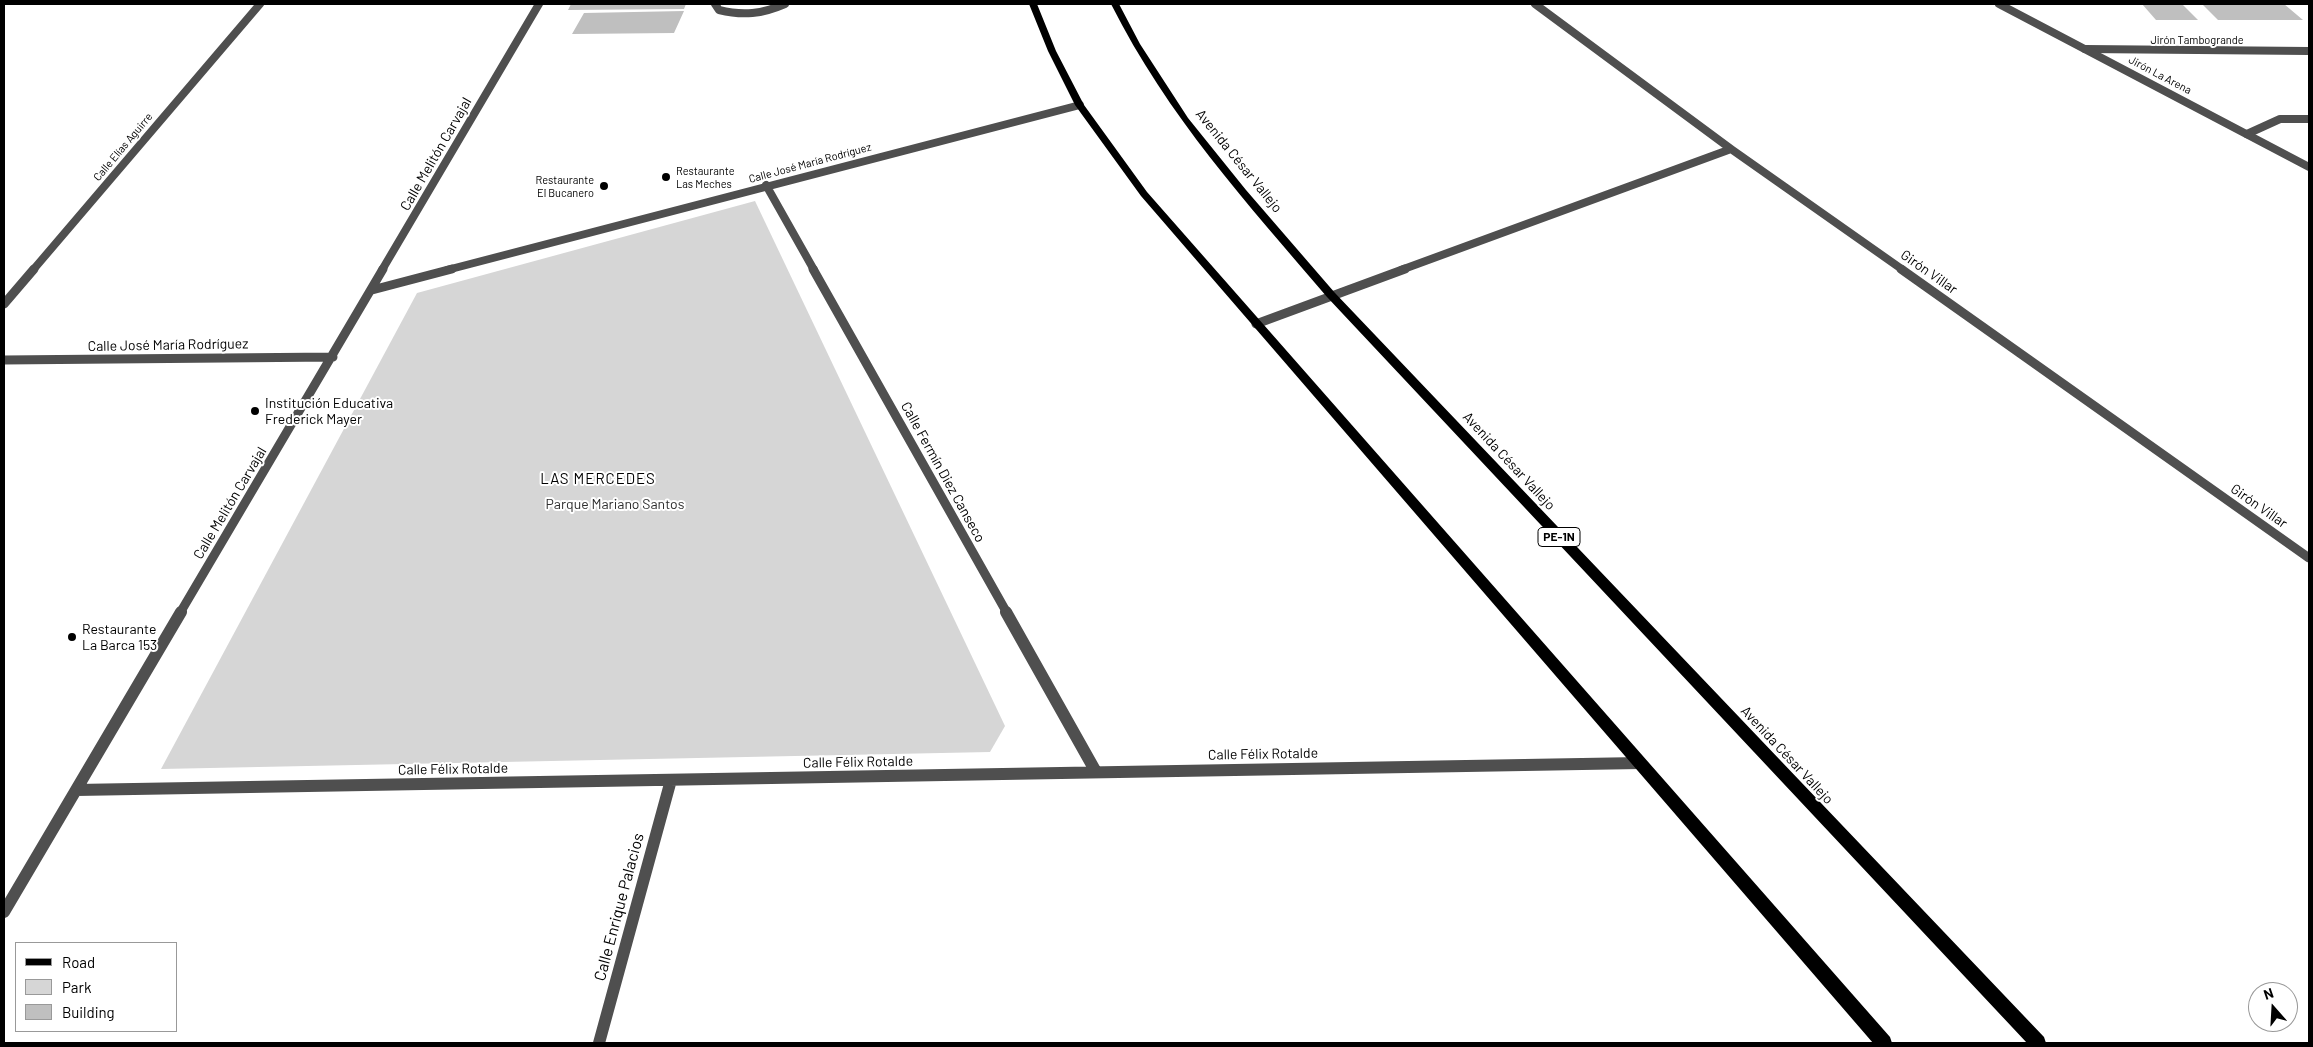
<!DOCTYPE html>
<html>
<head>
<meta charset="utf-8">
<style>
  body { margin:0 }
  #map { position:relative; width:2313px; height:1047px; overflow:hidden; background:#fff; font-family:Barlow,sans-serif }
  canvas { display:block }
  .frame { position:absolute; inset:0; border:5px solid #000; pointer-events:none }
  .legend { position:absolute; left:15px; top:942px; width:162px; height:90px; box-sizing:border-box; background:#fff; border:1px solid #999; margin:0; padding:6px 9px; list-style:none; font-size:15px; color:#000 }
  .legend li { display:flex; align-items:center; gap:10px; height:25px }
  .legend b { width:25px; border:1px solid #999 }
  .north { position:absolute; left:2248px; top:982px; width:50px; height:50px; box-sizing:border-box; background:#fff; border:1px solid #999; border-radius:50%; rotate:341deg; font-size:14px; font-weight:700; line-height:20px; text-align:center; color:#000 }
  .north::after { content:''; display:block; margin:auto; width:18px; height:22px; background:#000; clip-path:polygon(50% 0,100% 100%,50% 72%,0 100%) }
</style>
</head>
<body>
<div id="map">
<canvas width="2313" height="1047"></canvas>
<div class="frame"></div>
<ul class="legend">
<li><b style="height:6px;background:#000"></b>Road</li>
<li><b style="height:14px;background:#d6d6d6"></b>Park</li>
<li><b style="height:14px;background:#bfbfbf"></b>Building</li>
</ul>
<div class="north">N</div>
</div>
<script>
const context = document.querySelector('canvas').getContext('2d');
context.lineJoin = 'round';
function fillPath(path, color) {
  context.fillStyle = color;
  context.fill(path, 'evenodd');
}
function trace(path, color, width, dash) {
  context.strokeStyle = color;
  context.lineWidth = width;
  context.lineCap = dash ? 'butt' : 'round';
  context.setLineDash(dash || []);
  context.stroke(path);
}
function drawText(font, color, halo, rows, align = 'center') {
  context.font = font + ' Barlow,sans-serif';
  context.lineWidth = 4;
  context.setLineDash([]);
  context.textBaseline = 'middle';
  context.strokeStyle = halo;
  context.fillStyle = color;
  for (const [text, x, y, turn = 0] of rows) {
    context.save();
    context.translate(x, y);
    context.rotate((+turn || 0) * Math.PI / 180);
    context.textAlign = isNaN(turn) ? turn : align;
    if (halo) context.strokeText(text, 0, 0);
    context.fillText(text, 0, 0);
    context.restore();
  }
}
const green = new Path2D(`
  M755,201L1005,726L990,752L161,769L417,293Z`);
const building = new Path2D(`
  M571,4H686L684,9L568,10Z
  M2142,4H2182L2198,20H2156Z
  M2202,4H2284L2303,20H2218Z
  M684,11L674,33L572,34L584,13Z`);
const service = new Path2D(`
  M2247,134L2280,119H2309`);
const minorFar2 = new Path2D(`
  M715,4L719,10C743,16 762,14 785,4
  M1535,4L1731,149L1903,270
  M2085,49L2309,51
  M766,185L814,270
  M33,270L260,4
  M382,270L539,4
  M447,270L1080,105
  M1401,270L1731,149`);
const minorFar1 = new Path2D(`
  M813,269L1007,613
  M1901,269L2309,558
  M372,290L452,269
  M4,304L34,269
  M1256,324L1405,269
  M4,360L333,357
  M180,613L383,269`);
const minor = new Path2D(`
  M1006,612L1096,772
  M76,790L1640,763
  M4,912L181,612
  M599,1043L671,780`);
const tertiary = new Path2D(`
  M1999,4L2309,167`);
const primary = new Path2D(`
  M1029,4H1037L1056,51L1084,105L1147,192L1890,1037L1892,1043H1873L1141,196L1075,105L1048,51Z
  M1111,4H1119L1140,44L1188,118L1246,190L1335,293L2044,1037L2046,1043H2027L1327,297C1246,202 1168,117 1111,4Z`);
const markers = [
  [666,177,5,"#000"],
  [604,186,5,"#000"],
  [255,411,5,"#000"],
  [72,637,5,"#000"]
];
const farStreetnames = [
  ["Jirón Tambogrande",2197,40],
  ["Jirón La Arena",2160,75,28],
  ["Calle Elías Aguirre",123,147,-50],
  ["Calle José María Rodríguez",810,163,-15]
];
const farPoinames = [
  ["Restaurante",676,171],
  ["Las Meches",676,184],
  ["Restaurante",594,180,"right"],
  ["El Bucanero",594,193,"right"]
];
const shields = [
  [1559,537,42]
];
const shieldNames = [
  ["PE-1N",1559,537]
];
const streetNames = [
  ["Calle Melitón Carvajal",436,154,-60],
  ["Avenida César Vallejo",1239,161,51],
  ["Girón Villar",1929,272,35],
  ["Calle José María Rodríguez",168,345,-1],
  ["Avenida César Vallejo",1509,461,47],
  ["Calle Fermín Diez Canseco",943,472,61],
  ["Calle Melitón Carvajal",230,503,-59],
  ["Girón Villar",2259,506,35],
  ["Calle Félix Rotalde",1263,754,-1],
  ["Avenida César Vallejo",1787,755,47],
  ["Calle Félix Rotalde",858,762,-1],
  ["Calle Félix Rotalde",453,769,-1]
];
const poiNames = [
  ["Institución Educativa",265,403],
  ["Frederick Mayer",265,419],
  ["Restaurante",82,629],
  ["La Barca 153",82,645]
];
const parkNames = [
  ["Parque Mariano Santos",615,504]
];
const neighbourhoodNames = [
  ["LAS MERCEDES",598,479]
];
const nearStreetnames = [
  ["Calle Enrique Palacios",619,907,-75]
];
fillPath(green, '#d6d6d6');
fillPath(building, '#bfbfbf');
trace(service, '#4f4f4f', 8);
trace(minorFar2, '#4f4f4f', 8);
trace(minorFar1, '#4f4f4f', 9);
trace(minor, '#4f4f4f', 12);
trace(tertiary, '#4f4f4f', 8);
fillPath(primary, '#000');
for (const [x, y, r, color] of markers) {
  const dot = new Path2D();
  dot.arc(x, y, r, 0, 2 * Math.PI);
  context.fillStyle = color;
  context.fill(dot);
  trace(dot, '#fff', 2);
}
drawText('11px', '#000', '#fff', farStreetnames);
drawText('11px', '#000', '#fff', farPoinames, 'left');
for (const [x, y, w] of shields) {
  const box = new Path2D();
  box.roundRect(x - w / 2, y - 9.5, w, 19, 4);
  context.fillStyle = '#fff';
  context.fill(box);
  trace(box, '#000', 1);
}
drawText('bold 12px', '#000', null, shieldNames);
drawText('14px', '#000', '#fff', streetNames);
drawText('14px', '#000', '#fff', poiNames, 'left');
drawText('14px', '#2d2d2d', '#fff', parkNames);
context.letterSpacing = '1px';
drawText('15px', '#000', '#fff', neighbourhoodNames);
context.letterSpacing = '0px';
drawText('16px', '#000', '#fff', nearStreetnames);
</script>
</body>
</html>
